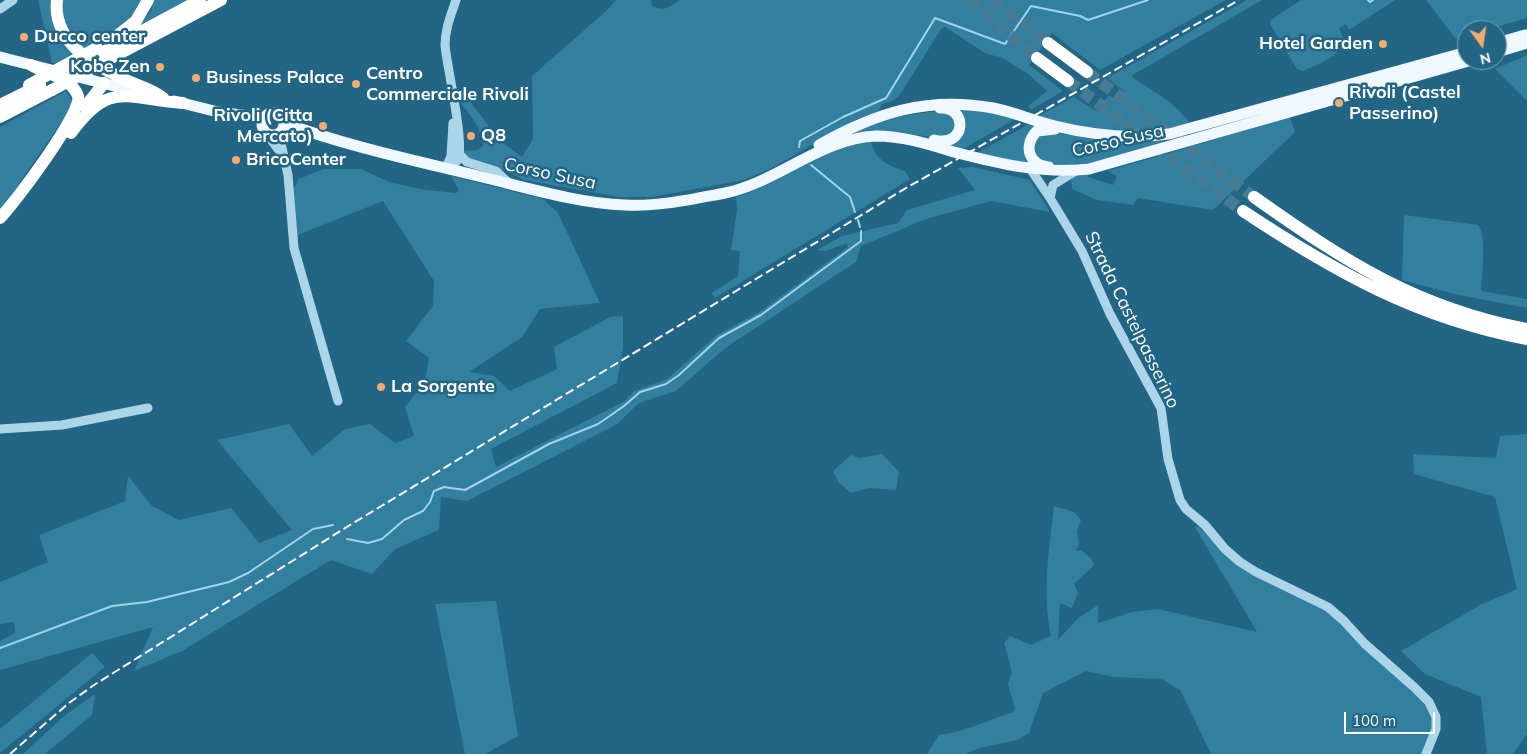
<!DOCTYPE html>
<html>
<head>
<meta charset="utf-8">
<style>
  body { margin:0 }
  #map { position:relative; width:1527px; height:754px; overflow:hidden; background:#236584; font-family:Mulish,sans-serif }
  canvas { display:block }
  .north { position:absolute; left:1457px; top:20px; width:50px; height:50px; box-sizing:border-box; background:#236584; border:1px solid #7ba3b5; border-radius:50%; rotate:166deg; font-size:14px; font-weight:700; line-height:20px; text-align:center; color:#fff }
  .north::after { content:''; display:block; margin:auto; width:18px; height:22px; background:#f3ac6f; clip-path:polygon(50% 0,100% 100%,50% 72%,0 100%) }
  .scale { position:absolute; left:1344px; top:712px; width:91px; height:22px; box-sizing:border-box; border:2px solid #fff; border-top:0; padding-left:6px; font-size:15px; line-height:18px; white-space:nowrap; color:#fff; -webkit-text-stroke:4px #236584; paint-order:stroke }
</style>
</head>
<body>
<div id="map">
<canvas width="1527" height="754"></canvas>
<div class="north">N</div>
<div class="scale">100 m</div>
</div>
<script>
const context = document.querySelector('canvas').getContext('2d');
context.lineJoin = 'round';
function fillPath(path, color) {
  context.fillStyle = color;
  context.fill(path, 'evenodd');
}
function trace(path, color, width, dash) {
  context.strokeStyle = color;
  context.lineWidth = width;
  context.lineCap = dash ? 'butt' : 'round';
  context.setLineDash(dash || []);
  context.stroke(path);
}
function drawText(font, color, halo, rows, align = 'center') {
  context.font = font + ' Mulish,sans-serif';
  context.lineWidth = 5;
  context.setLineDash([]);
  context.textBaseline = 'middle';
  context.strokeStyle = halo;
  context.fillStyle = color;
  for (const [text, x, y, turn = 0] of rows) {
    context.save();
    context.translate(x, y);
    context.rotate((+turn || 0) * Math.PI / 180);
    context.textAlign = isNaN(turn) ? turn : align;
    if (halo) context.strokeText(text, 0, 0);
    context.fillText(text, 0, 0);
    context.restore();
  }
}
const green = new Path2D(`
  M38,0H52L74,55L57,64L52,63Z
  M62,0H144L142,6L118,31L83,50C67,37 62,20 62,0Z
  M154,0H187L140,25L151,11Z
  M616,0H651L652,6C664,12 670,7 680,0H1226L1100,70L1052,33L1029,65L1063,91L1031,110L1028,106L1047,91L1027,73L1002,58L985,53L945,27L941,29L900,95L892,101L882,104L879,111L857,119L772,168L744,180L652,197H620L524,180L506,171L468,160L462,151L478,150L484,144C481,136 479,128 474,121C468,110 460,106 458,93L463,92L501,142L522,157L533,139L532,76L605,12Z
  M1247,0H1262L1131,76C1153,92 1175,101 1190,124C1139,136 1088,129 1037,117L1074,97L1096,111L1109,95L1117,101L1124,91L1107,78Z
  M1301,0H1395L1349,30L1346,24L1339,28L1345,41C1338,58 1319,63 1303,71L1297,69L1270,24L1271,20Z
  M1426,0H1527V18L1486,30H1467V35L1456,39Z
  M1527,55V101L1495,69Z
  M66,91L74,104L0,211V127Z
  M964,108L1017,118L963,149L946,144L956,141V110Z
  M937,111L952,114L957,131L936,138L900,132L855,133V131L876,120Z
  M1290,117L1295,132L1213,210L1138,198L1133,205L1097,200L1072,189L1071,176L1088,174V177L1113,185L1117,176L1108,171Z
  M1031,123L1045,127L1030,136L1036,166L977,153Z
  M1054,132L1098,140L1170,141C1129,153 1080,173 1037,160L1033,143L1036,137Z
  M871,141C873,158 890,167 905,171L910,179L715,298L712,293L738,276L740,251L731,250L737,210L736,197C774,186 806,158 844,146C853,143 862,143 871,141Z
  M973,167L1030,180L1050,212L991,201L926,219L861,246L856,262L725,348L676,391L639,403L616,425L467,501L441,497L439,530L395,549L372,574L331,560L182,651L134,671L153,627L0,670V641L15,633L14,622L0,624V582L48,562L39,535L125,501L128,476L152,506L179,520L231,508L259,543L292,530L217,440L289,424L312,456L345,429L370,424L395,443L414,436L405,407L425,382L429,358L406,341L433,306L434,281L383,201L295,236L293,190L299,179L324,169H361L389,182L419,189L456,193L459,190L451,176L543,199L558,213L600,303L540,309L522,337L469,372L494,376L510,391L557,369L554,347L610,317L623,316V348L617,383L491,449L496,467L625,401L634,391L667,379L717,335L761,311L848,247L847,243L826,251L817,250L842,236L898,223L907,210L975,190L958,168Z
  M1404,215L1478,225C1487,236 1482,275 1481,291L1527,299V308L1454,294L1402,280Z
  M1527,434V734L1513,754H1487L1481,697L1425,674L1401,651L1482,604L1517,589L1495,497L1414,474L1413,454L1496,458L1500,436Z
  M882,454L899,472L896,490L869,488L851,493L839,483L833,471L851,455L860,458Z
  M1054,506L1074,512L1081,520L1077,532L1079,545L1075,551L1081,550L1091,558L1094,565L1074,584L1078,593L1072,608L1060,603L1058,640L1077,619L1098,605V623L1132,612L1158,609L1257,632L1195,527L1205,525L1229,553L1328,608L1427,701L1434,726L1423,754H1211L1180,690L1162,679L1114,677L1086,671L1043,693L1029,733L1017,740L980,748L965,754H927L939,735C965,732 988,720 1013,712L1015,709L1008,684L1012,672L1004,643L1010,636L1031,645L1051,636C1042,592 1049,550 1054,506Z
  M496,601L518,736L485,754H465L435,604Z
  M92,653L105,667L0,753V729Z
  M95,694L92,715L45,754H23L64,716Z`);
const stream = new Path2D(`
  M1368,0L1370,2L1373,0
  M799,147L800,141L843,117L886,98L935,18L1005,44L1031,6L1080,16L1088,20L1148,0
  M811,165L850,197L855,212
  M858,220L860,227
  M347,539L368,543L382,539L404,520L423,511L430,502L434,491L444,487L465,490L549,444L598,424L624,406L640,392L666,384L679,375L719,338L761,315L861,241V231
  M0,648L112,606L147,602L229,582L248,573L313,529L333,525`);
const highwayTunnel = new Path2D(`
  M969,0L1037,58
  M993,0L1048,43
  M1087,72L1254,197
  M1068,81L1243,211`);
const minor = new Path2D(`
  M0,9L13,0
  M266,133L281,153
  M279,134L288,175L294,248L338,401
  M460,155L467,162L496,171L510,184
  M446,168C451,166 456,164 458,159C465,143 447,68 445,45C445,29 451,15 456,0
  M446,168L451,156L453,123
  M1031,170L1050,198L1053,185L1074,172
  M1050,198L1082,251L1110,314L1161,408L1168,459L1180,500L1186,509L1205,525L1225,549L1240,562L1256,572L1328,607L1344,621L1365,644L1414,687L1429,702L1436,717V729L1426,754
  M0,429L62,425L148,408`);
const major = new Path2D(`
  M1497,43L1525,35
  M1497,52L1527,43
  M0,57L146,94
  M174,101L218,112L264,118
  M262 124a11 11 0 1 1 22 0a11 11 0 1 1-22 0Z
  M284,123C347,146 413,160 478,176C525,187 576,203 625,205C658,207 693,199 725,193C778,182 821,138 876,136C903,136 928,144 954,152C1000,164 1042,174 1089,169L1472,60
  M934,140C967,148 968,106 940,108
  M819,145C875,113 927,96 993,108C1014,112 1034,121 1055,126C1092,135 1131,139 1169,134L1467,52
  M1049,167C1028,165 1023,145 1037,131L1055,129`);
const highway = new Path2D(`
  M57,0C52,43 95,66 128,81C141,87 152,89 163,98
  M116,37L136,21L148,0
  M1048,43L1087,72
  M103,52L200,0
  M113,57L221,0
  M1037,58L1068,81
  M0,105L40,85
  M85,107L104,83
  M0,117L52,90
  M71,133C111,78 128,100 183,103
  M1254,197C1343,260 1416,308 1527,329
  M1243,211C1335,272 1417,318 1527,339
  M0,218C14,204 84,111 78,96C70,76 47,75 31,65`);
const rail = new Path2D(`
  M10,754L69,703L94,685L350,525L906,188L1239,0`);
const highwayBridge = new Path2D(`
  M29,85L97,48
  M52,90L113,57`);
const markers = [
  [24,37,5,"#f3ac6f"],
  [1383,44,5,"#f3ac6f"],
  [160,67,5,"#f3ac6f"],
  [196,78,5,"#f3ac6f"],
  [356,84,5,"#f3ac6f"],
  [1339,103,5,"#f3ac6f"],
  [323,126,5,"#f3ac6f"],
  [471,136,5,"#f3ac6f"],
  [236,160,5,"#f3ac6f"],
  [381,387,5,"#f3ac6f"]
];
const poiNames = [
  ["Ducco center",34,37],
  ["Hotel Garden",1373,44,"right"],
  ["Kobe Zen",150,67,"right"],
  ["Centro",366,74],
  ["Commerciale Rivoli",366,95],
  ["Business Palace",206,78],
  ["Rivoli (Castel",1349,93],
  ["Passerino)",1349,114],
  ["Rivoli (Citta",313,116,"right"],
  ["Mercato)",313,137,"right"],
  ["Q8",481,136],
  ["BricoCenter",246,160],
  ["La Sorgente",391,387]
];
const streetNames = [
  ["Corso Susa",1118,141,-13],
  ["Corso Susa",550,174,12],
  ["Strada Castelpasserino",1132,320,64]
];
fillPath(green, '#337f9f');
trace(stream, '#a0d4e9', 2);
trace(highwayTunnel, '#447c96', 12, [12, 6]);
trace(minor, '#acd6e8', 9);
trace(major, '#eef8fe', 11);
trace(highway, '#fff', 12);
trace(rail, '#fff', 2, [9, 4]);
trace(highwayBridge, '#fff', 12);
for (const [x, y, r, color] of markers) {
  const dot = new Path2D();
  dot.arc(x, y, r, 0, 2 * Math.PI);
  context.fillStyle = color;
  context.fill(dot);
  trace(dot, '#236584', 2);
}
drawText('bold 18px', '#fff', '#236584', poiNames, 'left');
drawText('18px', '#fff', '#236584', streetNames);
</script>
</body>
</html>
